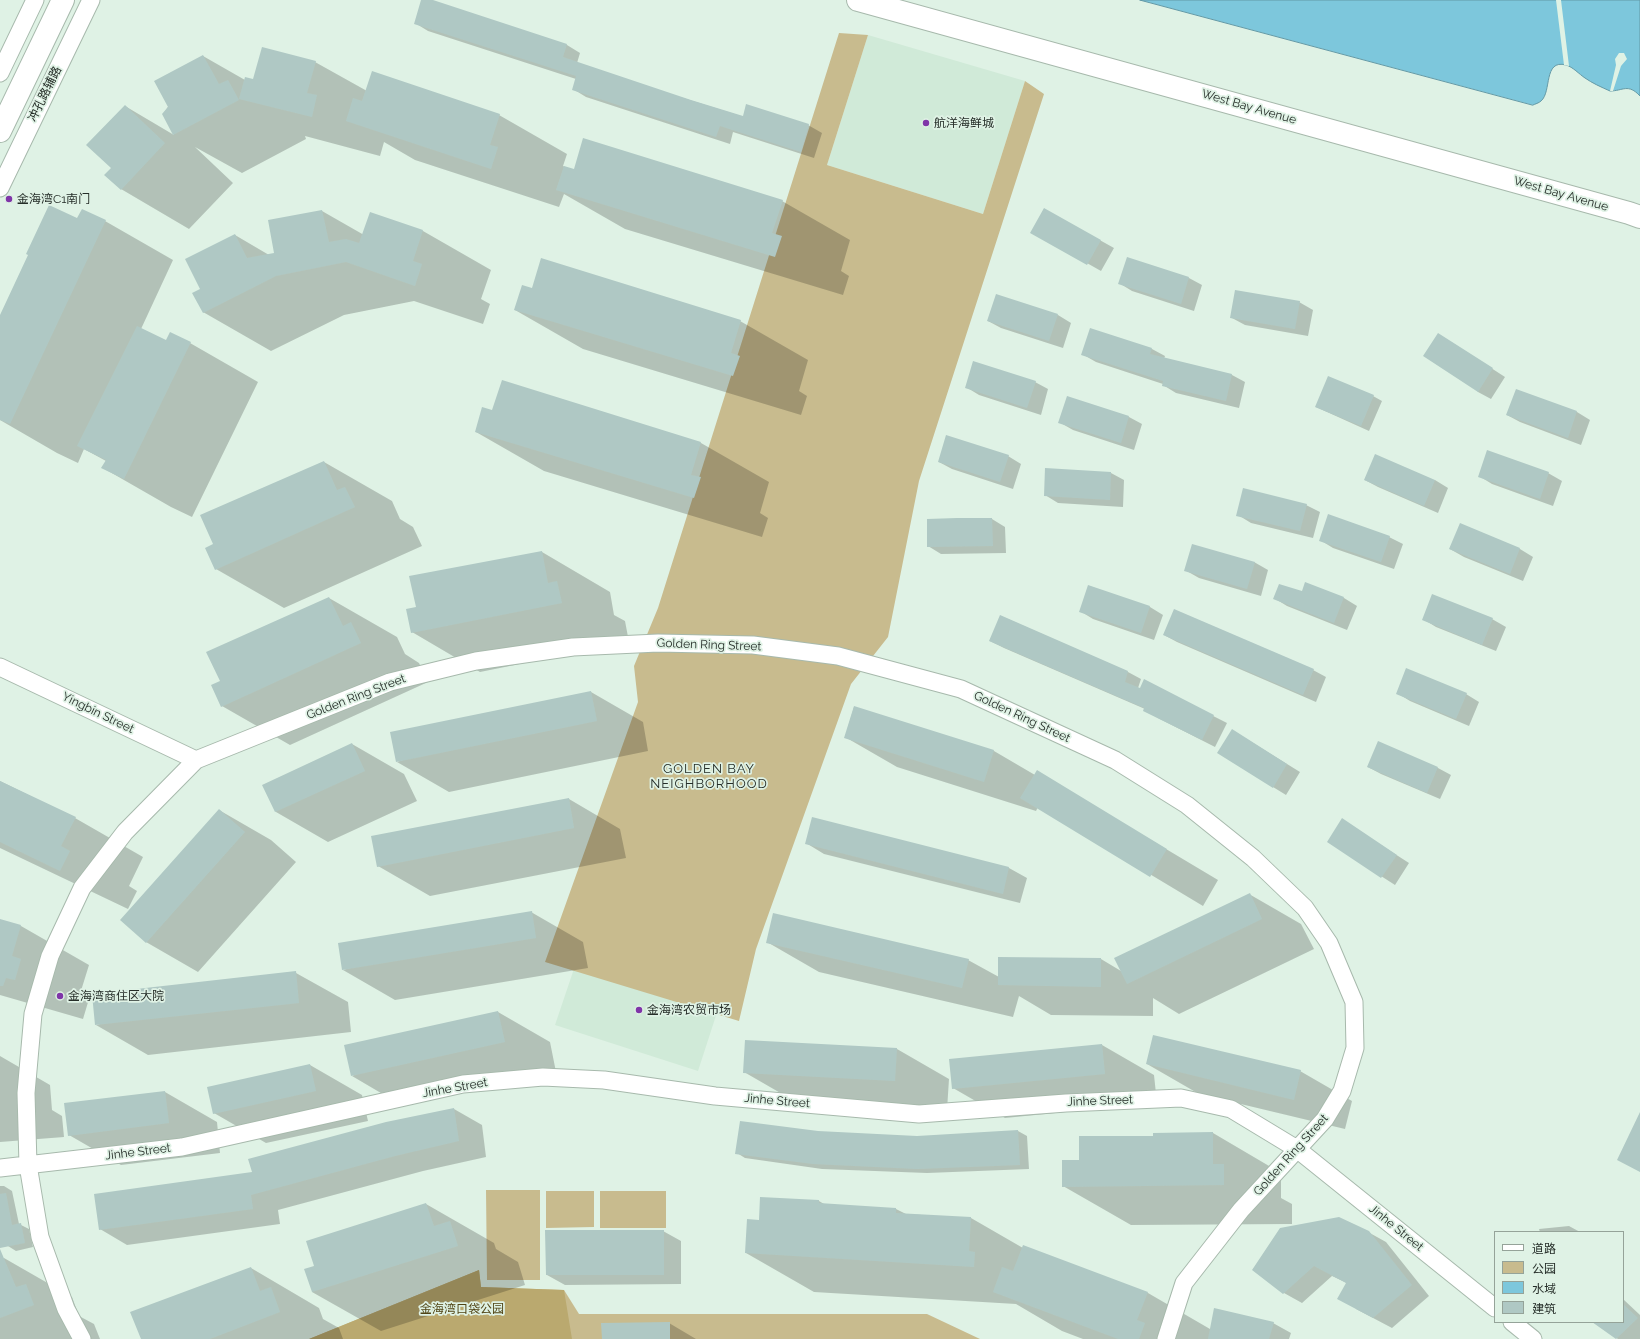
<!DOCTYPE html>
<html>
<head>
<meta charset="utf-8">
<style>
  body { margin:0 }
  #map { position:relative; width:1640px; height:1339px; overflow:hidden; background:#dff2e5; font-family:Raleway,"Noto Sans SC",sans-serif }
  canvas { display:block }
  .legend { position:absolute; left:1494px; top:1231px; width:130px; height:92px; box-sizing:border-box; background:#dff2e5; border:1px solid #95a399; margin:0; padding:5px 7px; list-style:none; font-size:12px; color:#252d28 }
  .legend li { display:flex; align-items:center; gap:8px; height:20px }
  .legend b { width:20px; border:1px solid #95a399 }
</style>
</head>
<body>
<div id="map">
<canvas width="1640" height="1339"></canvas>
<ul class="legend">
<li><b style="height:5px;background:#fff"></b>道路</li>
<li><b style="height:11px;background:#c8bb8e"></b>公园</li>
<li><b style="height:11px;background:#7dc7dc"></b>水域</li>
<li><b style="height:11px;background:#afc8c4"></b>建筑</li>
</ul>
</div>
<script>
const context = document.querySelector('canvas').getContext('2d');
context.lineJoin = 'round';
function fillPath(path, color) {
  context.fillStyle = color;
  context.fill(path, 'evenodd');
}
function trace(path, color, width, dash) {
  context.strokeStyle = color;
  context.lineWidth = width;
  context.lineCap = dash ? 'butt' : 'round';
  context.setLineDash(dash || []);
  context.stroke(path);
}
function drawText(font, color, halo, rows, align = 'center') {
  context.font = font + ' Raleway,"Noto Sans SC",sans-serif';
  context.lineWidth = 3.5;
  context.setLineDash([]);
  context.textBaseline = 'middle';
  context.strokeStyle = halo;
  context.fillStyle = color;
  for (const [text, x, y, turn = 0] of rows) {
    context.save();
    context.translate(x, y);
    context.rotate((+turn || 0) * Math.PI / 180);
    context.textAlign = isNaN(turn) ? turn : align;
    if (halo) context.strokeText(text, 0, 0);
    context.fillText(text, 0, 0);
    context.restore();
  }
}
const built = new Path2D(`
  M868,35L1025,81L983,214L827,165Z
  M581,948L723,994L698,1071L555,1025Z`);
const green = new Path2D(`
  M839,33L868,35L827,165L983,214L1025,81L1044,94L919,481L888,637L851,684L756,949L739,1021L545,962L638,702L634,666L658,608Z
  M486,1190H540V1280H487Z
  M546,1191H594V1227L546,1228Z
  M600,1191H666V1228H600Z
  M479,1270L481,1287L564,1290L579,1314H927L980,1339H309Z`);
const forest = new Path2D(`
  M479,1270L481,1287L564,1290L572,1339H309Z`);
const water = new Path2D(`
  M1140,0H1640V96C1628,83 1623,91 1610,91C1601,87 1592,83 1585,78C1579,74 1573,67 1566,65C1543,59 1552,92 1541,101C1539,103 1535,104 1533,105Z`);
const pier = new Path2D(`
  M1556,0H1561L1569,66L1564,65Z
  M1619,53H1624L1627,59L1621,66L1613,91H1610L1616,65L1615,59Z`);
const shadow = new Path2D(`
  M422,0H429L567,45L580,53L577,63L648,87L744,117L808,125L822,133L814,158L733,132L730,144L586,97L573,89L576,79L428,31L415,23Z
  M203,56L245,80L254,81L315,62L367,91L499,115L567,154L563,166L574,170L782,201L850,240L841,271L849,276L843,295L625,229L564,194L559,207L415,160L384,142L380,156L305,136L306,139L242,173L195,147L233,183L189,229L121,189L112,168L125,106L174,135L163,114Z
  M1044,209L1114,248L1101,271L1032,232Z
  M322,211L364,235L423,231L491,270L481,299L490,304L483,324L414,301L344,315L271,351L203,312L202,289L235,235L269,255L275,254L269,221Z
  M78,219L105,221L173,260L141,329L167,342L190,343L258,382L192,517L171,507L103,468L106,461L84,449L78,463L57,453L0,420V316Z
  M1189,278L1202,285L1194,311L1132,291L1119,283Z
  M1299,302L1313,310L1308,336L1245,325L1232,318Z
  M515,310L740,321L808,360L799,391L807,396L801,415L583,349Z
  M1058,315L1071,323L1063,348L1001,328L988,321Z
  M1451,342L1505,377L1491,399L1478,392Z
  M1152,349L1165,356L1164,359L1232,375L1245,382L1239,408L1176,393L1163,385V384L1096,362L1082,354Z
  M1035,382L1048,389L1041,415L979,395L966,387Z
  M1373,396L1382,401L1369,431L1316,407Z
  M559,400L701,443L769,482L760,513L768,518L762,537L544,471L476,432L493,411Z
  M1577,412L1590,420L1581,445L1520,422L1507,415Z
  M1129,417L1142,424L1134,450L1073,430L1059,422Z
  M1008,456L1021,464L1013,489L952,469L939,462Z
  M324,462L392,501L400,519L413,527L422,546L284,608L216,569L215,544Z
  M1111,473L1124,480L1123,507L1058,503L1045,495Z
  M1548,473L1562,481L1553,506L1492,484L1479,476Z
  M1365,480H1435L1448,488L1438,513L1378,487Z
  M1306,505L1320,512L1313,538L1251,523L1238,515Z
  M992,519L1005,527L1006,553L941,554L928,546V520Z
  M1460,525L1520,549L1533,557L1523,581L1464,557L1450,549Z
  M1389,537L1403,544L1394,569L1333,548L1320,540Z
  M542,552L610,592L614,615L625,621L629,642L480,672L412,632L417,608Z
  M1254,562L1268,570L1261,596L1199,578L1185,570Z
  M1089,586L1150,607L1163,615L1154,640L1093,619L1080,611Z
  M329,598L397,637L405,654L419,663L428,682L290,745L222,706L221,681Z
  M1274,598H1344L1357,606L1347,630L1287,606Z
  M1001,616L1128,672L1141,679L1138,688L1141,689L1144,681L1227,723L1215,747L1158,718L1145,709L1004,648L990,641Z
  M1423,619H1492L1506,627L1496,651L1436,627Z
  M1164,635L1313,670L1326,677L1316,702L1177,642Z
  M591,692L643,722L648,751L449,792L397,762Z
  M1397,693L1466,694L1479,702L1469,726L1410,701Z
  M854,707L994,751L1035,775L1037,772L1218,880L1203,906L1038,807L1036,811L897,767L845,737Z
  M1245,738L1300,772L1286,795L1273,787Z
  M352,744L404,774L417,801L328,842L276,812L264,785Z
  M1368,767L1438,768L1451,775L1440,799L1381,774Z
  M0,781L75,818L143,857L129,886L137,891L128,909L0,848Z
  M569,799L620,829L626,858L430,896L378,866Z
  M219,810L271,840L296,862L198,972L146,942Z
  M813,818L1009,868L1027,878L1020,903L824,854L806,843Z
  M1342,820L1409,863L1395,885L1328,842Z
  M1249,894L1301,924L1314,949L1179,1014L1153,998V1016L1051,1015L1019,996L1013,1017L819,972L767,942L968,960L999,977L1101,959L1121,971Z
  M531,912L583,942L588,968L395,1000L343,970Z
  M0,920L21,926L89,965L80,994L89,999L83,1019L0,995Z
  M296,973L348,1002L351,1032L148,1055L96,1025Z
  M498,1012L550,1042L556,1072L403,1106L352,1076Z
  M1102,1045L1154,1075L1157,1103L1005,1118L953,1088L950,1060Z
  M897,1049L949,1079L947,1110L796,1102L744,1072Z
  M0,1056L50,1085L52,1110L62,1116L64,1137L0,1142Z
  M1147,1064L1300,1071L1352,1101L1345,1129L1199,1094Z
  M310,1065L362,1095L368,1121L266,1143L214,1113Z
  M165,1092L217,1122L220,1153L121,1165L69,1135Z
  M454,1109L482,1125L486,1157L423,1171L278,1210L280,1224L127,1245L100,1229L253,1173Z
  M1018,1131L1027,1136L1029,1169L927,1173L822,1169L745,1158L737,1153L818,1132L917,1137Z
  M1213,1133L1281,1173V1198L1292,1204V1224L1131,1225L1063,1186L1080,1161L1154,1137Z
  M0,1186H4L12,1191L19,1224L29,1229L33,1247L16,1251L8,1246L0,1238Z
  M819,1201L824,1204L896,1209L906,1214L971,1218L1023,1248L1148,1293L1210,1329L1273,1323L1291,1333L1289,1339H1083L1062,1331L1016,1304L814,1292L746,1253L760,1221Z
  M426,1204L494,1243L496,1249L518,1262L525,1285L381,1331L312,1292L315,1266Z
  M1569,1226L1580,1232H1540L1539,1229Z
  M663,1231L681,1241V1284L565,1285L547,1275Z
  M1368,1232L1386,1242L1429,1296L1392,1328L1356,1309L1347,1283L1332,1276L1302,1303L1284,1293L1253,1270Z
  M4,1258L72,1297L79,1316L94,1324L100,1339H0V1259Z
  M251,1268L319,1308L323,1319L339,1328L343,1339H142Z
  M1623,1299L1640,1315V1339H1618L1593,1322H1623Z
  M669,1323L696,1339H603Z`);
const building = new Path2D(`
  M421,0H433L567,44L563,57L691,100L743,116L746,104L809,124L801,152L720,126L716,137L572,90L576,76L414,24Z
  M262,47L316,61L307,93L317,95L312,117L239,99L245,77L253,79Z
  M203,55L219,84L228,80L239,100L173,135L162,114L168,107L154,81Z
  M372,71L500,114L490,145L498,147L491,169L346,121L353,98L362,101Z
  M125,105L165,143L121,190L104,175L111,168L86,145Z
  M583,138L783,200L772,233L782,236L775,257L556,190L564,166L574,169Z
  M49,205L77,218L82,209L106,220L10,424L0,420V315L28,255L26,254Z
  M1044,208L1101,240L1087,265L1030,233Z
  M322,210L329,242L346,239L359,243L370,212L423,230L413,261L422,264L415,286L346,262L276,276L203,313L192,293L200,289L185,259L235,234L247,258L274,253L268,220Z
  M1127,257L1189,277L1181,304L1118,284Z
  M541,258L741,320L731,353L740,356L733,376L514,310L522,285L532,288Z
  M1235,290L1300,301L1295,329L1230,318Z
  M996,294L1058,314L1049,341L987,321Z
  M137,326L166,340L170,332L191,342L124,479L101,468L106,460L77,446Z
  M1090,328L1152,348L1150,354L1232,374L1226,401L1162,386L1163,381L1081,355Z
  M1438,333L1493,368L1478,392L1423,356Z
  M973,361L1036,381L1027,408L965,388Z
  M1328,376L1374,395L1361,426L1315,407Z
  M502,380L701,442L691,475L701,477L694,498L475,432L482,407L492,410Z
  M1516,389L1577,411L1568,438L1506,415Z
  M1067,396L1129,416L1121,443L1058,423Z
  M946,435L1009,455L1000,482L938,462Z
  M1487,450L1549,472L1540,499L1478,477Z
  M1375,454L1435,480L1424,506L1364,480Z
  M324,461L337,490L345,487L355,507L215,570L205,548L213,544L200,515Z
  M1045,468L1111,472L1110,500L1044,496Z
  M1243,488L1307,504L1300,531L1236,516Z
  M1328,514L1390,536L1381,562L1319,541Z
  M957,518H992L993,546L927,547V519Z
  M1460,523L1520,548L1510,574L1449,549Z
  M1192,544L1255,562L1247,589L1184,571Z
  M542,551L548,583L557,581L562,603L411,633L406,609L416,607L409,576Z
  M1305,582L1344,597L1334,623L1273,599L1279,584L1302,591Z
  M1088,585L1150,606L1141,633L1079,612Z
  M1432,594L1493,618L1482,645L1422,620Z
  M329,597L343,626L351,622L361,643L221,707L211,685L220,681L206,652Z
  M1174,609L1314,669L1303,695L1163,635Z
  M1000,615L1128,671L1125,682L1140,688L1144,679L1214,715L1202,740L1143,711L1144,708L989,641Z
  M1406,668L1467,693L1456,719L1396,694Z
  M591,691L597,721L396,762L390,732Z
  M854,706L994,750L984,782L844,738Z
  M1232,729L1287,764L1273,788L1217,753Z
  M1378,741L1438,767L1427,793L1367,767Z
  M352,743L365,771L275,812L262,785Z
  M1037,770L1167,849L1150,877L1020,798Z
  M0,781L76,817L61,846L70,851L60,871L0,842Z
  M569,798L574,828L377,867L371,836Z
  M219,809L245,832L146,943L120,920Z
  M812,817L1009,867L1003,894L805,844Z
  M1342,818L1397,855L1381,878L1327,842Z
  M1250,893L1262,919L1127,984L1114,958Z
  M532,911L536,938L342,970L338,943Z
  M773,913L969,959L962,988L766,943Z
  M0,919L21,925L12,956L21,959L15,980L6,978L3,986H0Z
  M998,957L1101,958V987L998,985Z
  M296,971L299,1003L95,1025L92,994Z
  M498,1011L505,1042L351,1076L344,1045Z
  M1153,1035L1301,1070L1294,1100L1146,1064Z
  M745,1040L897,1048L895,1081L743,1073Z
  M1102,1044L1105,1074L952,1089L949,1059Z
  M310,1064L316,1091L213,1114L207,1087Z
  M165,1091L169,1123L68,1136L64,1103Z
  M454,1108L459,1141L395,1156L251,1195L253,1209L99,1230L94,1194L252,1172L248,1159L386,1122Z
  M1640,1112V1172L1617,1160Z
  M740,1121L818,1131L917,1136L1018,1130L1020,1165L917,1169L813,1164L735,1154Z
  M1213,1132V1164H1224V1185L1062,1187V1160H1079V1136H1153V1133Z
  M6,1193L12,1225L21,1223L25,1243L0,1248V1194Z
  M760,1197L819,1200V1203L896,1208V1213L971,1217L969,1251L975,1252L974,1267L745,1253L747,1219L759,1220Z
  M426,1203L434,1226L450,1221L458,1246L312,1292L304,1269L314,1266L306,1241Z
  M1339,1217L1369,1231L1412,1285L1373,1318L1337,1299L1346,1283L1314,1266L1283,1294L1252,1270L1280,1228Z
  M545,1230H664V1275H546Z
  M1023,1245L1148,1292L1137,1320L1145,1323L1139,1339H1118L993,1292L1002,1267L1013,1271Z
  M0,1249L16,1287L26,1284L34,1305L0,1318Z
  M251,1267L260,1291L271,1287L280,1312L210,1339H141L130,1312Z
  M1623,1304L1638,1318L1616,1339L1592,1322H1623Z
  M1214,1308L1274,1322L1269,1339H1208Z
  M670,1322V1339H602L601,1323Z`);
const street = new Path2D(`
  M0,73L35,0
  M0,188L91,0
  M0,667L196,760
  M0,1168L182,1147L463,1084L543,1077L604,1080L715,1096L919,1114L1066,1103L1181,1098L1231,1109L1297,1149L1495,1308
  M1512,1322L1533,1339
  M82,1339L66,1309L40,1237L28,1165L26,1093L33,1014L50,956L82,888L125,832L196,760L390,682L476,661L573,647L658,643L753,645L838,656L961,689L1115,760L1187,805L1253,858L1305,908L1329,943L1354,1002L1355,1048L1342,1091L1325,1119L1241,1210L1184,1283L1166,1339`);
const secondary = new Path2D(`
  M858,0L1629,213L1640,217
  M0,131L63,0`);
const markers = [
  [926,123,4,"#7f35a8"],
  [9,199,4,"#7f35a8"],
  [60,996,4,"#7f35a8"],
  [639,1010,4,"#7f35a8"]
];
const streetNames = [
  ["冲孔路辅路",45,94,-64],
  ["West Bay Avenue",1249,107,16],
  ["West Bay Avenue",1561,194,16],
  ["Golden Ring Street",709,645,2],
  ["Golden Ring Street",356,697,-21],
  ["Yingbin Street",98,713,26],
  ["Golden Ring Street",1022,717,25],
  ["Jinhe Street",455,1088,-10],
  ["Jinhe Street",777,1101,5],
  ["Jinhe Street",1100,1101,-2],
  ["Jinhe Street",138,1152,-7],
  ["Golden Ring Street",1291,1155,-48],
  ["Jinhe Street",1396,1228,39]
];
const poiNames = [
  ["航洋海鲜城",934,123],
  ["金海湾C1南门",17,199],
  ["金海湾商住区大院",68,996],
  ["金海湾农贸市场",647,1010]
];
const parkNames = [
  ["金海湾口袋公园",462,1309]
];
const neighbourhoodNames = [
  ["GOLDEN BAY",709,769],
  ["NEIGHBORHOOD",709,784]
];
fillPath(built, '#d0ead8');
fillPath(green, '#c8bb8e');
fillPath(forest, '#baa96f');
fillPath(water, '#7dc7dc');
trace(water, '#6399a6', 1);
fillPath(pier, '#dff2e5');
fillPath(shadow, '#0003');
fillPath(building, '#afc8c4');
trace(street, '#a7b9ac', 19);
trace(secondary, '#a7b9ac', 24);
trace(street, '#fff', 17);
trace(secondary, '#fff', 22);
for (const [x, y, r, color] of markers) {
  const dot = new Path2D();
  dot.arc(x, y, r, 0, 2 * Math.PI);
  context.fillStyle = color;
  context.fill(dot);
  trace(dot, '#dff2e5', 1.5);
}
drawText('12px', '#252d28', '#dff2e5', streetNames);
drawText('12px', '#252d28', '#dff2e5', poiNames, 'left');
drawText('12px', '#504415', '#dff2e5', parkNames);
context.letterSpacing = '1px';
drawText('13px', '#252d28', '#dff2e5', neighbourhoodNames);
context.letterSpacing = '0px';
</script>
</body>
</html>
